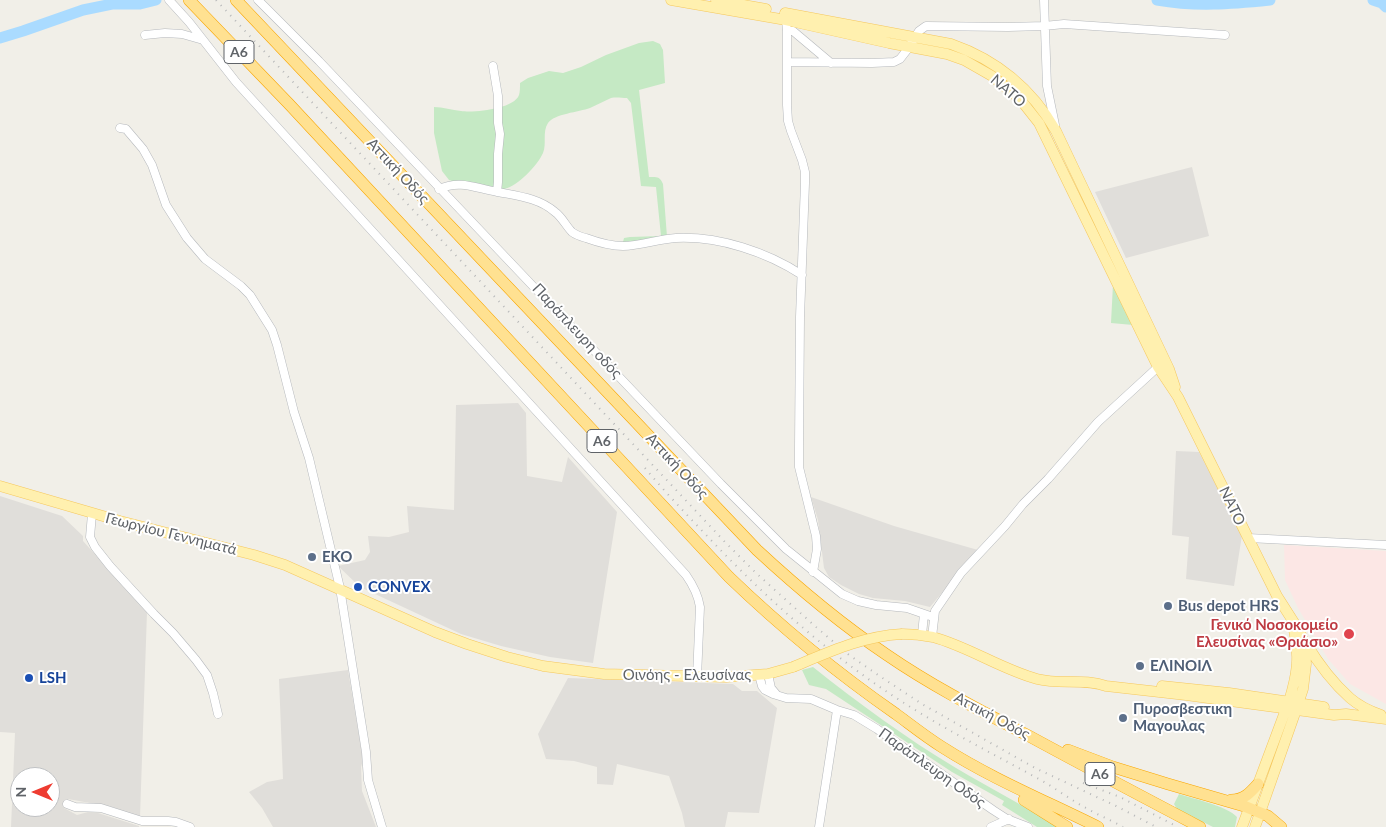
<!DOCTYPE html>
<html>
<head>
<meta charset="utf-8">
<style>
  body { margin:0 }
  #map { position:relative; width:1386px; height:827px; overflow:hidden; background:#f1efe8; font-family:Lato,sans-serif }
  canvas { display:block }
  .north { position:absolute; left:10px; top:767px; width:50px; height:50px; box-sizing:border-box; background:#fff; border:1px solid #bfc1c3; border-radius:50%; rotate:270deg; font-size:14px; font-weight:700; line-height:20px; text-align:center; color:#5f6368 }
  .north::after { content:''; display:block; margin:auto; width:18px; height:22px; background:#ee3c31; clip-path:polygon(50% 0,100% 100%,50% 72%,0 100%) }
</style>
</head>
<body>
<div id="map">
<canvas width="1386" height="827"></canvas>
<div class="north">N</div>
</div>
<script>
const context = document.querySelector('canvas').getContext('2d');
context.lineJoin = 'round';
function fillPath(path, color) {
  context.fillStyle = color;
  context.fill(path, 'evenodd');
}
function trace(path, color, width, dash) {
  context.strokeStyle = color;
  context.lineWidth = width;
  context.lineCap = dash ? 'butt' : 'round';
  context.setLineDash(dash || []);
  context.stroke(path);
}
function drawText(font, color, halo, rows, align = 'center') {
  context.font = font + ' Lato,sans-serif';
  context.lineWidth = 4;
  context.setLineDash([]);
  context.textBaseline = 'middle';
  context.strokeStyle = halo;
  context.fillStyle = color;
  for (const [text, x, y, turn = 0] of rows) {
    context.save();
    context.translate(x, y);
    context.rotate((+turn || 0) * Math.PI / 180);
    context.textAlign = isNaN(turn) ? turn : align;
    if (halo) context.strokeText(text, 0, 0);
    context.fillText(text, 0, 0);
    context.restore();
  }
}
const industrial = new Path2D(`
  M1192,167L1209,236L1126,258L1095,192Z
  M518,403L526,413L527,476L562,482L568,457L617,512L593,663L550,657L501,646L461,634L360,587L338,566L365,560L370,552L368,536L389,537L409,532L407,506L454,510L456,405Z
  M1176,451L1199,452L1242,535L1234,586L1186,579L1189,537L1172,535Z
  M0,496L62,516L83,536V541L147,612L140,817L112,807L68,799L64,808L77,815L88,812L98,813L139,826V827H11L15,733L0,732ZM20,777H50V807H20Z
  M811,497L894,526L978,550L930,607L905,601L873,598L859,594L841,585L829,577L824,568L818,520Z
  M348,670L363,760L361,767L362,791L376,827H273L262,808L249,792L267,782L283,779L279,679Z
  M568,678L733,684L742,691H757L777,708L759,813L728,812L725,827H685L682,813L669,776L617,764L613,785L597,784V767L574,761L546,759L538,734Z`);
const medical = new Path2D(`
  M1284,545L1386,551V704L1350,684L1328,659L1298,608L1285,580Z`);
const green = new Path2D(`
  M653,41L660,44L663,50L665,83L639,90L649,177C656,177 660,176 663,184L667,237L624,244L623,242L624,238L630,237L661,236L656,187L641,186L631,103L627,98C622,98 616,97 611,98C604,101 597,105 590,108C579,112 554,114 548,123C542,132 547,144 543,153C537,166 518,186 504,189C492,191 468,184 455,182L449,180L442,171L434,133V107C443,107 452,110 461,111C474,113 514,109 519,95C520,92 520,87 520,83L528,78L549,71L563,73L581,67L606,55L639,43Z
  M1113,284L1133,325L1111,323Z
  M813,667C858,703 906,738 956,768C990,788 1025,806 1058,827H1037L1002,805L1004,801L952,772L826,689L809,685L802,670Z
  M1179,794C1194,799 1227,806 1237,817L1235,827H1213L1177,809L1174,804Z`);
const river = new Path2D(`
  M1157,0C1196,7 1231,4 1270,0
  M1373,0L1382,3L1386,7
  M0,38L23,31L83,10L112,4H140L156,0`);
const minor = new Path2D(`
  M169,0L189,22L236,82L686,575C693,585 698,594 700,607L697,677
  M258,0L319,61L721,484L786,549L842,594L858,601L876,605L907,608L933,617
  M1044,0L1047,86L1055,125
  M786,20L787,31V105L788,121L791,131L802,160L805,172V183L800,317L799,447V467L816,536L817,549L813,572
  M787,31H793L831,63
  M145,35L165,33L182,34L203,40
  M787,62L872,63L894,62L900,59L907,50L919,31L926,26L1008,27L1044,26L1064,24L1225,35
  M493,66L498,96V123L500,134L498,154V182L497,192
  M120,128L126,129L143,149L152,165L166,205L187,238L205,259L241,286L250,295L272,330L277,345L294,412L309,458L340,588L366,752L368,780L382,827
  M439,189C461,179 477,189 498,192C518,196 539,198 555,212C562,217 566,226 572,232C576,235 582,237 586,238C597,242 611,246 623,246C641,246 658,239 676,238C719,236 767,252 802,275
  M92,514L90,537L95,547L110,566L154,614L173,633L196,660L207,675L213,693L218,714
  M1248,538L1386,545
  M922,635L924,614
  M932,637L935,611L961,573L1005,526L1023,504L1048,479L1098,422L1158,367
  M768,674L771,688L776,694
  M759,675L762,686L765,690L773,694L786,698L811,699L837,710L854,715L877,729L993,810L1007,819L1028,827
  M67,804L75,807L101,808L142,821H168L176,822L190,827
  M819,827L837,710
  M991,827L1009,819`);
const major = new Path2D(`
  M671,0L786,20L889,43L947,54L964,60L992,76L1020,99L1039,123L1158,367L1178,397L1277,596L1300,632L1305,646L1306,664L1303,689L1294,716L1255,827
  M716,0L766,9
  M785,13L951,44C997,60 1032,89 1056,131L1169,369L1175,387
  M0,486L120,521L254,555L285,565L435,632L467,644L507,657L543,666L604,674L726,677L768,674L793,667
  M902,634C913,634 923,635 933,637C969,647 1001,669 1037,679C1060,685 1084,678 1106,686L1186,695L1334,715L1346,714L1386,719
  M1306,643C1318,663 1333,683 1350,698C1358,705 1370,711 1381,715
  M1162,686L1229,693L1324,707
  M1242,827L1289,701C1297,675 1300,657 1294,630`);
const highway = new Path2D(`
  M189,0L289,104L729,577C781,627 837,673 896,714C911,725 926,737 942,747C992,779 1046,801 1098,827
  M236,0L757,550C798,588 841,624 887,655C932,686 981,711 1029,736C1086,767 1143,797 1200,827
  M1068,750L1113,767L1168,784L1244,806L1268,816L1281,827
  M1024,800L1067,827
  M1231,800C1244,800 1250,793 1258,784`);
const rail = new Path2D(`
  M216,0L724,541L756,573L816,627L849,655L881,677L922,704L1035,768L1116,806L1156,827
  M645,468C665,492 687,515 709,538C770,602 836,661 912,708C952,733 995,755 1037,778C1054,787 1069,799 1086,808C1098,815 1111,820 1123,827
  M1083,783L1120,797L1178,827`);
const majorBridge = new Path2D(`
  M793,667C829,652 863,636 902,634`);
const markers = [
  [312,557,5,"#5c6f8a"],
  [358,587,5,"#1a4fb4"],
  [1168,606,5,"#5c6f8a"],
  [1349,634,6,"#e0444e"],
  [1140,666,5,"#5c6f8a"],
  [29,678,5,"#1a4fb4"],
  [1123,718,5,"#5c6f8a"]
];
const shields = [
  [239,52,30],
  [602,441,30],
  [1100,774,30]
];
const shieldNames = [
  ["Α6",239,52],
  ["Α6",602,441],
  ["Α6",1100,774]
];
const streetNames = [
  ["ΝΑΤΟ",1008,91,41],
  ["Αττική Οδός",398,171,47],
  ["Παράπλευρη οδός",577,331,47],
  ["Αττική Οδός",677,466,47],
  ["ΝΑΤΟ",1232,506,64],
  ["Γεωργίου Γεννηματά",171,534,14],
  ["Οινόης - Ελευσίνας",687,675],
  ["Αττική Οδός",992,716,28],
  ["Παράπλευρη Οδός",932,768,35]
];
const serviceNames = [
  ["EKO",322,557],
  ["Bus depot HRS",1178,606],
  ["ΕΛΙΝΟΙΛ",1150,666],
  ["Πυροσβεστικη",1133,709],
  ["Μαγουλας",1133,726]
];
const transitNames = [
  ["CONVEX",368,587],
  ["LSH",39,678]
];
const healthNames = [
  ["Γενικό Νοσοκομείο",1338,625],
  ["Ελευσίνας «Θριάσιο»",1338,642]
];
fillPath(industrial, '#e0deda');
fillPath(medical, '#fce7e5');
fillPath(green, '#c5e9c4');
trace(river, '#aadbff', 11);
trace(minor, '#b5b8bc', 9);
trace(major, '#f5c75d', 11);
trace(highway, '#f9a600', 12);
trace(minor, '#fff', 8);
trace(major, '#fff0af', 10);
trace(highway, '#ffe191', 11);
trace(rail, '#b6b7b8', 2, [1, 6]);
trace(majorBridge, '#f5c75d', 11, []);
trace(majorBridge, '#fff0af', 10);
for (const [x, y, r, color] of markers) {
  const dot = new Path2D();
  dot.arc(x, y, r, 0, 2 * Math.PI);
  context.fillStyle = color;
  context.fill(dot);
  trace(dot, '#fff', 2);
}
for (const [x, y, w] of shields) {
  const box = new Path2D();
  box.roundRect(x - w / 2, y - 11.5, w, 23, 4);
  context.fillStyle = '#fff';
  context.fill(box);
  trace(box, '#5f6368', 1);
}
drawText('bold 14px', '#5f6368', null, shieldNames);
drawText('15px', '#5f6368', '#fff', streetNames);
drawText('bold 15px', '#4e5e75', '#fff', serviceNames, 'left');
drawText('bold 15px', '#164399', '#fff', transitNames, 'left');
drawText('bold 15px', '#be3a42', '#fff', healthNames, 'right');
</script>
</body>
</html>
